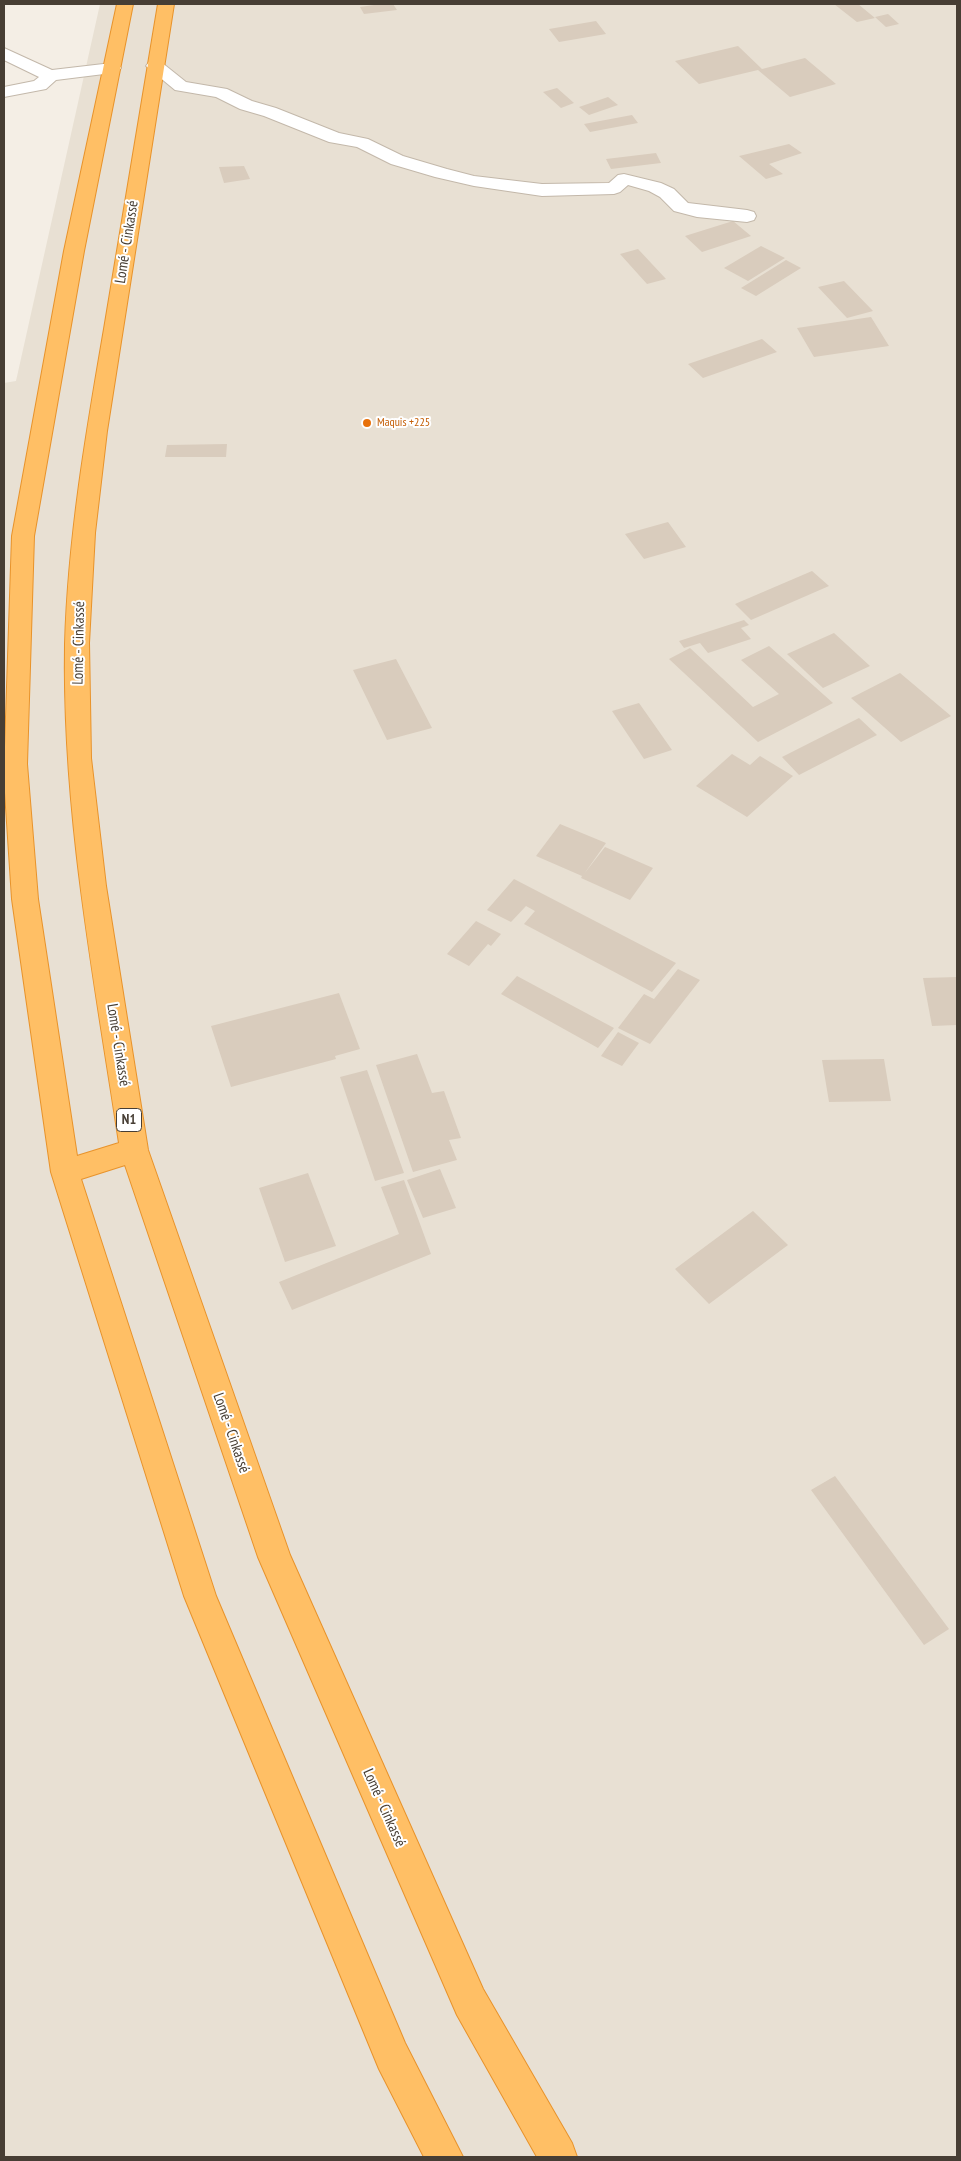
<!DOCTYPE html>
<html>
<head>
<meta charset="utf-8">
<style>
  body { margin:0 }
  #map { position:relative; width:961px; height:2161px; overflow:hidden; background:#f4eee5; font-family:"PT Sans Narrow",sans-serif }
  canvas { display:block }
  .frame { position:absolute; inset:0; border:5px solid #473e34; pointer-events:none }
</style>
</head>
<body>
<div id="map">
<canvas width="961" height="2161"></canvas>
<div class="frame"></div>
</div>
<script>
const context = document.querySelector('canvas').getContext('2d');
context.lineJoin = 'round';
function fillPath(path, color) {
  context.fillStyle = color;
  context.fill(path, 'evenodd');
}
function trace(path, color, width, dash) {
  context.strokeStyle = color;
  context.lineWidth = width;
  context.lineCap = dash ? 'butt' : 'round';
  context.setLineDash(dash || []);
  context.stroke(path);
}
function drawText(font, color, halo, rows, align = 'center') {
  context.font = font + ' "PT Sans Narrow",sans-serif';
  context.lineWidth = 4;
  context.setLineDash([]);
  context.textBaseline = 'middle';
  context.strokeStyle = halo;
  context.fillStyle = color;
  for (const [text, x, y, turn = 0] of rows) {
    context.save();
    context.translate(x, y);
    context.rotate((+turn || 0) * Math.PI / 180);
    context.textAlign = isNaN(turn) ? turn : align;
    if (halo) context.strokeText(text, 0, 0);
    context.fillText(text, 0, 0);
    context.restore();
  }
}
const residential = new Path2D(`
  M100,4H957V2157H4V383L16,381Z`);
const building = new Path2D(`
  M381,4H393L397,10L364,14L360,7Z
  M834,4H858L875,18L857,22Z
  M888,14L899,24L886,27L875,17Z
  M596,21L606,34L559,42L549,29Z
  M738,46L762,69L805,58L836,84L790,97L758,70L699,84L675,61Z
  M557,88L574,103L561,108L543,92Z
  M608,97L618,105L589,115L579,107Z
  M632,115L638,123L590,132L584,124Z
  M789,144L802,153L769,164L783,174L766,179L739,156Z
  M656,153L661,163L611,169L606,159Z
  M244,166L250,179L224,183L219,167Z
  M733,221L751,236L702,252L685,236Z
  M761,246L785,258L748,281L724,268Z
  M638,249L666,279L647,284L620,254Z
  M786,260L801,268L756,296L741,288Z
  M844,281L873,311L847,318L818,287Z
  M871,317L889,346L814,357L797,328Z
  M762,339L777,352L703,378L688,364Z
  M227,444L226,457H165L167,445Z
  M668,522L686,547L644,559L625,534Z
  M812,571L829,586L751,620L735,604Z
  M744,620L749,625L741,628L751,639L708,653L700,643L684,648L679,641Z
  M834,633L870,666L823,688L787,654Z
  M769,646L833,703L758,742L669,659L690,648L753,707L779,694L741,660Z
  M396,659L432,728L387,740L353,670Z
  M900,673L951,716L901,742L851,698Z
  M639,703L672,750L644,759L612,711Z
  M859,718L877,735L799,775L782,757Z
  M732,754L750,765L760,756L793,776L747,817L696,786Z
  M560,824L606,843L584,874L605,847L653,868L630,900L581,878L582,876L536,856Z
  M514,879L676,963L652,992L524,924L535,911L526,906L511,922L487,910Z
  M476,921L501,934L491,946L488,944L469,966L447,954Z
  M678,969L700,980L650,1044L618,1028L644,994L654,999Z
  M517,976L614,1028L598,1048L501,994Z
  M957,977V1025L932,1026L923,978Z
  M339,993L360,1049L335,1056L336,1059L231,1087L211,1026Z
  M618,1032L639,1043L622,1066L601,1056Z
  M417,1054L432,1093L444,1091L461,1138L449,1140L457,1160L413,1172L376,1065Z
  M884,1059L891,1101L829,1102L822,1060Z
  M367,1070L404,1173L375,1181L340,1077Z
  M440,1169L456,1208L423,1218L407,1180Z
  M308,1173L336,1246L285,1262L259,1188Z
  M404,1180L431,1254L292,1310L279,1282L399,1234L381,1187Z
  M753,1211L788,1245L709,1304L675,1269Z
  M835,1476L949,1629L924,1645L811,1490Z`);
const minor = new Path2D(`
  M4,48L52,70L112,63L118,64L121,68L118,72L112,73L56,80L46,89L4,97V87L34,81L39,77L4,60Z
  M155,61L161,62L186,82L227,89L252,101L276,108L339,133L368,139L403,156L447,169L474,176L542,184L609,183L618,175L624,174L661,183L674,189L688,203L747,210L754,212L756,216L754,220L747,222L697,217L674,211L660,197L649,191L628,185L620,192L614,194L542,196L474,186L435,177L391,164L357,147L329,142L264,116L240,109L216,97L175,90L146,66L149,62Z`);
const highway = new Path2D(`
  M117,4H133L84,251L34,536L27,764L38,899L77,1156L119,1143C94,978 62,812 65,644C68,538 86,433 104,329C122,221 140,112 158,4H174L107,431L95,533L89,643L91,758L106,886L148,1150L290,1555L483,1989L572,2143L577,2157H537L457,2015L258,1557L125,1165L81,1179L216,1596L405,2043L463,2157H424L379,2069L184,1596L51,1172L12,899L4,777L12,536L64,251Z`);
const markers = [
  [367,423,5,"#e8710a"]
];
const farFoodnames = [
  ["Maquis +225",377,423]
];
const shields = [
  [129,1120,25]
];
const shieldNames = [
  ["N1",129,1120]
];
const streetNames = [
  ["Lomé - Cinkassé",127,242,-81],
  ["Lomé - Cinkassé",79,643,-89],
  ["Lomé - Cinkassé",118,1045,81],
  ["Lomé - Cinkassé",231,1433,71],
  ["Lomé - Cinkassé",384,1808,66]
];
fillPath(residential, '#e8e0d3');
fillPath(building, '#d9ccbd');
trace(minor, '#c3b8aa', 2);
trace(highway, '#e8932b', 2);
fillPath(minor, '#fff');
fillPath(highway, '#ffbf65');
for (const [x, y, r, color] of markers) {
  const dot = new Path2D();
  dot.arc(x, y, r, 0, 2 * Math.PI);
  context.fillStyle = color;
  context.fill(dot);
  trace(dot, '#fff', 2);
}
drawText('12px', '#c56008', '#fff', farFoodnames, 'left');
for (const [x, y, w] of shields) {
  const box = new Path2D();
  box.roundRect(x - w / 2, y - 11.5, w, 23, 4);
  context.fillStyle = '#fff';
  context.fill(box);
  trace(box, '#473e34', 1);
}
drawText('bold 14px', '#473e34', null, shieldNames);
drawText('15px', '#473e34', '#fff', streetNames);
</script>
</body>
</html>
